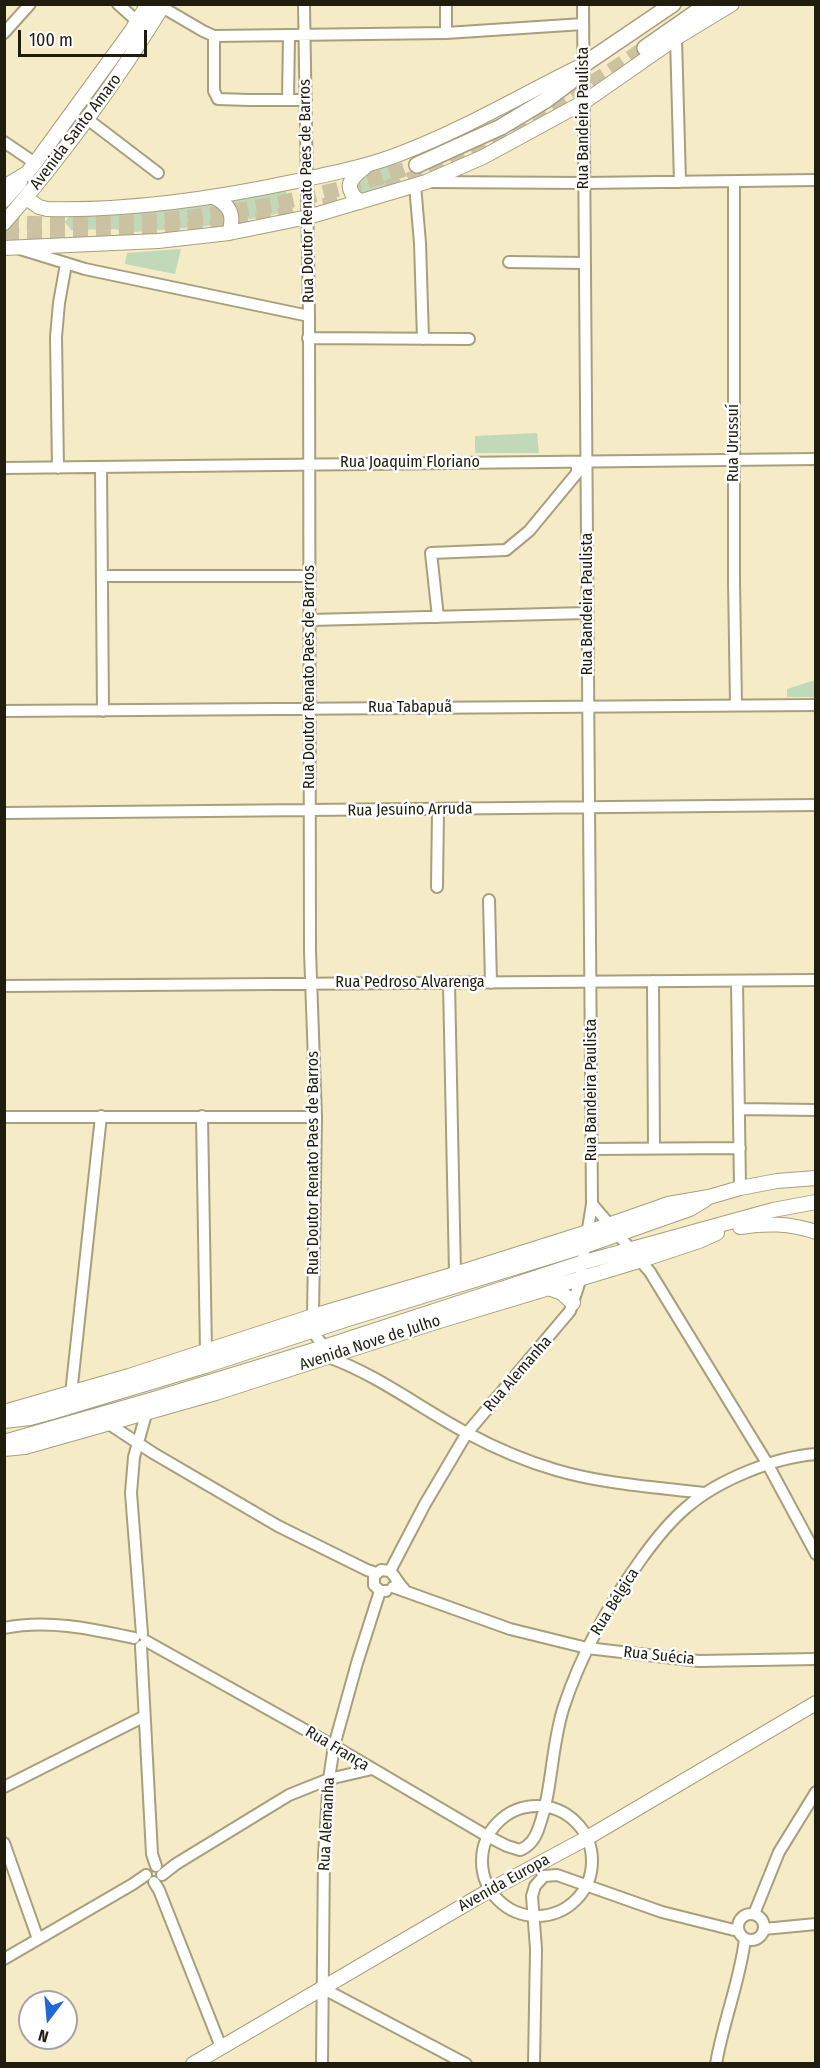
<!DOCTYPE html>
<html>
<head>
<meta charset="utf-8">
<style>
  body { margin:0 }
  #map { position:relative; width:820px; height:2068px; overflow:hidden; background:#f5ebc6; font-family:"Fira Sans Condensed",sans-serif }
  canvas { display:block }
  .frame { position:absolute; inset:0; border:6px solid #201c0e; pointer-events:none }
  .north { position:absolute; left:18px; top:1990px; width:60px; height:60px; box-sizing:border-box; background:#fff; border:2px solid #a6a49f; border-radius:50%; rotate:196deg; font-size:16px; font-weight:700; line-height:24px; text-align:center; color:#201c0e }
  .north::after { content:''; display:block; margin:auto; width:21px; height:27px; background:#206ad5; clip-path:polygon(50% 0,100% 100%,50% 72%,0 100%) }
  .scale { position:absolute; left:18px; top:30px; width:129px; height:27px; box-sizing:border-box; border:3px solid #201c0e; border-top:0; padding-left:8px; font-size:18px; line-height:21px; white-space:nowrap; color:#201c0e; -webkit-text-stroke:4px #fff; paint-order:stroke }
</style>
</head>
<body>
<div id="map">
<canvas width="820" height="2068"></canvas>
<div class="frame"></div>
<div class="north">N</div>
<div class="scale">100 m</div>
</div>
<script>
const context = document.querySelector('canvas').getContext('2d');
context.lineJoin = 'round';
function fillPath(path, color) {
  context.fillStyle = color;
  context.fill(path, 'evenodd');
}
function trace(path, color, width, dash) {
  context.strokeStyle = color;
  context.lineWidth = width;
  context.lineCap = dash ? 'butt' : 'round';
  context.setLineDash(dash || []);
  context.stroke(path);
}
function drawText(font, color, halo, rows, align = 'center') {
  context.font = font + ' "Fira Sans Condensed",sans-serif';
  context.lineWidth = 5;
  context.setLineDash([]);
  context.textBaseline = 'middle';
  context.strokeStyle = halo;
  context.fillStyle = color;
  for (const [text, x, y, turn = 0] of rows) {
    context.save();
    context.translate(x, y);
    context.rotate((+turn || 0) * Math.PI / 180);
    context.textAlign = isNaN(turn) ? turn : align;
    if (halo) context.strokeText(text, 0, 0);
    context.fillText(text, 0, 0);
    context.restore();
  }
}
const green = new Path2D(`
  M391,164L397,183L363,194L355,190L357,180L378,173L383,166Z
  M285,187L290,211L263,217L200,227L136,232L114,229L71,230L65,222L71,213Z
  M181,249L175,274L125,264L127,253Z
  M537,433L539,453H475V436Z
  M815,680V697H787V689Z`);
const highwayTunnel = new Path2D(`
  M387,188C413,179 438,167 463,155C526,124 586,88 645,48
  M4,222C144,231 285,211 417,165
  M4,235C118,238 227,232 338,202`);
const minor = new Path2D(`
  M118,4L137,21
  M304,4L309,316L310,951L316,1117L313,1316L316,1336L324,1347
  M446,4V33
  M162,7L203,31L214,36L446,33L583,24
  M4,33L30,4
  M214,36V91L218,99L249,100H306
  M676,38L680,182
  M288,100L289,36
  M86,118L158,173
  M4,142L35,163
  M429,182L584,183L816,180
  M734,182V581L736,705
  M415,185L420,243L423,339
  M20,249L85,269L309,316
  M509,262L585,263
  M308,338L469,339
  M101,467L103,711
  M4,468L816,459
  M58,468L56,337L59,303L66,264
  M103,576H310
  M438,617L431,553L506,550L529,531L577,473V462
  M310,620L587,613
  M4,711L816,705
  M4,813C275,812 545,806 816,805
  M437,887L438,810
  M489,900L491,983
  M653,981L654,1148
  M737,981L740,1188
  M449,983L455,1274
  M4,986L816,980
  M739,1109L816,1110
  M202,1116L206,1352
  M4,1117H316
  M592,1149L740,1148
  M592,1204L650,1272L767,1463L816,1554
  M328,1357C378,1375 420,1408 467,1433C495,1448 525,1461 556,1470C603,1484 655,1487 704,1493
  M71,1394L101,1116
  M109,1424L153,1453L278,1526L367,1570L376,1573
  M390,1571L425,1504L467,1433L570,1311L579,1284L592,1204L583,4
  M393,1587L510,1629L587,1648L699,1661L816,1659
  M386,1591H380L374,1585V1576L381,1570L390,1571C395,1576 398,1583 404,1589
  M4,1628C48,1619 92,1629 134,1638
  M142,1634L131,1493L134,1457L146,1414
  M146,1641L334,1746L487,1836L507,1846L520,1850C530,1846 536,1837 539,1827C553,1788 551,1745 564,1706C582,1652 609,1604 642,1558C655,1540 670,1521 687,1507C718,1480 775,1457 816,1454
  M141,1646L152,1854L156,1866
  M4,1787L143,1717
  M482 1861a55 55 0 1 1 110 0a55 55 0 1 1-110 0Z
  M4,1843L38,1939
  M162,1875L176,1864L289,1795L329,1779L372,1769
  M154,1882L159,1890L221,2047
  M738 1927a13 13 0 1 1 26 0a13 13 0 1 1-26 0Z
  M754,1914L779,1852L816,1792
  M764,1929L816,1924
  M4,1959L133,1884L146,1875
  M324,1989L466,2064
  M322,2064L324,1855L329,1779L334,1746L357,1663L380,1591
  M534,2064L536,1949L532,1896L535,1886L544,1876L557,1875L662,1912L738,1931
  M716,2064C723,2022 740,1981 745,1939`);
const major = new Path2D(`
  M4,187L27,173L35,163L132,30L148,4
  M214,197C230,205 235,215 229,233
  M26,198L39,207L47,209C129,211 212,199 292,182C329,174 367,167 402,153C465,129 523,94 583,65
  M4,200L20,182
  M360,202C342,187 350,179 365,167
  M4,223C63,155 117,81 164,4
  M4,248L158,241L229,233L308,217L426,182L483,157L584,102L676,38L732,4
  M740,1227C767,1223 789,1223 816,1232
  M548,1288L562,1293L573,1303
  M4,1412L129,1376L313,1316L455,1274L588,1232L668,1204L709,1197L740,1188L777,1181L816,1178
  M4,1421L30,1418L52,1412L205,1366L348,1319L585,1246L690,1209L705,1200
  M4,1442L154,1399L324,1347L581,1263L773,1210L816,1202
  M4,1449L25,1447L216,1393L436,1322L642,1260L699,1241L717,1233
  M193,2064L490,1890L587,1838L816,1703`);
const highway = new Path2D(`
  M645,48L708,4
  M417,165L501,127L546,100L570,82L583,65L673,4`);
const streetNames = [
  ["Rua Bandeira Paulista",584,118,-90],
  ["Avenida Santo Amaro",76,132,-53],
  ["Rua Doutor Renato Paes de Barros",307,191,-91],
  ["Rua Urussuí",734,443,-90],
  ["Rua Joaquim Floriano",410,463],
  ["Rua Bandeira Paulista",588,604,-90],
  ["Rua Doutor Renato Paes de Barros",310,677,-90],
  ["Rua Tabapuã",410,708],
  ["Rua Jesuíno Arruda",410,810,-1],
  ["Rua Pedroso Alvarenga",410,983],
  ["Rua Bandeira Paulista",592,1090,-90],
  ["Rua Doutor Renato Paes de Barros",314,1163,-90],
  ["Avenida Nove de Julho",370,1343,-18],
  ["Rua Alemanha",518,1374,-49],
  ["Rua Bélgica",615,1602,-58],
  ["Rua Suécia",659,1656,6],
  ["Rua França",337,1749,31],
  ["Rua Alemanha",327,1824,-87],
  ["Avenida Europa",504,1883,-29]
];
fillPath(green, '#c1d8b9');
trace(highwayTunnel, '#cac2a1', 15, [15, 8]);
trace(minor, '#a89f7c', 14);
trace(major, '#a89f7c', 16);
trace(highway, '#a89f7c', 18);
trace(minor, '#fff', 10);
trace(major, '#fff', 14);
trace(highway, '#fff', 15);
drawText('16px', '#201c0e', '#fff', streetNames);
</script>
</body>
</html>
